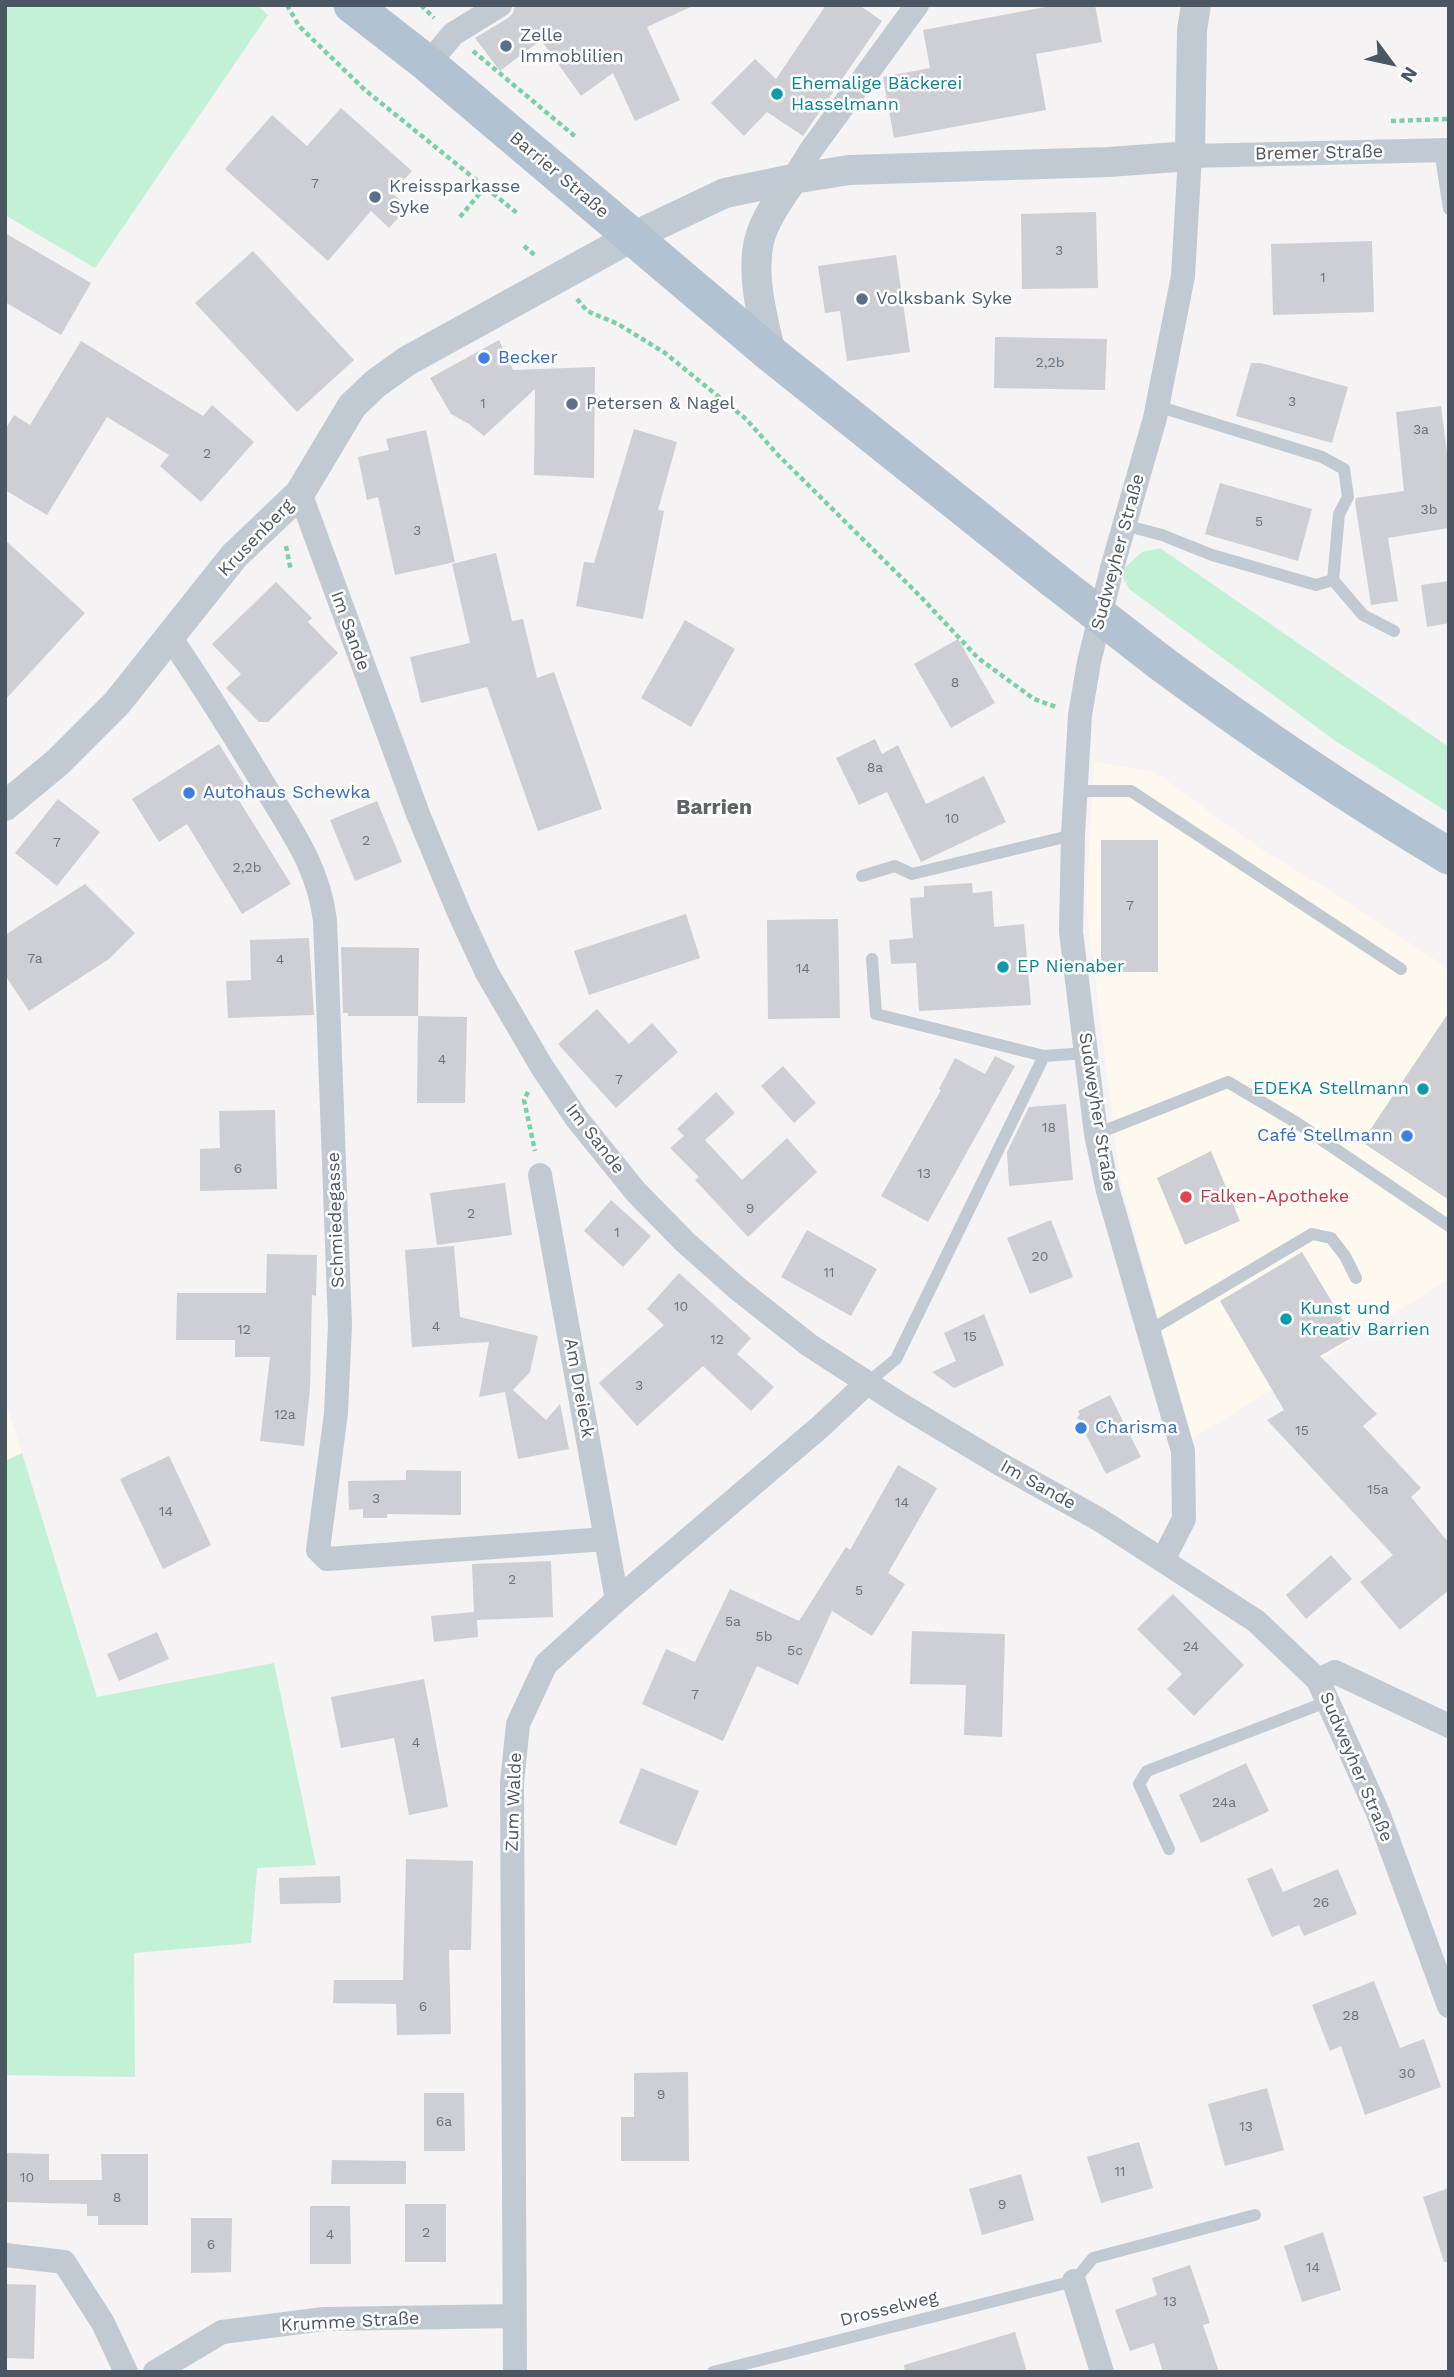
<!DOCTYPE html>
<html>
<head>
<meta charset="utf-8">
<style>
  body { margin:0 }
  #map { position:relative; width:1454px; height:2377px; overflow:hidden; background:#f5f3f3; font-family:"Work Sans",sans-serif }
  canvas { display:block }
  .frame { position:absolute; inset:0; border:7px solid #4a5661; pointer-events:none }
  .north { position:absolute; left:1356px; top:28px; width:70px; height:70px; -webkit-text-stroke:5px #fff; paint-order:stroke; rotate:123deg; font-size:19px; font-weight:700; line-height:28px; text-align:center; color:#4a5661 }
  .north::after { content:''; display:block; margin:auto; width:24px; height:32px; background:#4a5661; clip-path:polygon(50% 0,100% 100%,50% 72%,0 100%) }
</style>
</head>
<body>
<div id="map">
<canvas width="1454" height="2377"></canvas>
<div class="frame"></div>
<div class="north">N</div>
</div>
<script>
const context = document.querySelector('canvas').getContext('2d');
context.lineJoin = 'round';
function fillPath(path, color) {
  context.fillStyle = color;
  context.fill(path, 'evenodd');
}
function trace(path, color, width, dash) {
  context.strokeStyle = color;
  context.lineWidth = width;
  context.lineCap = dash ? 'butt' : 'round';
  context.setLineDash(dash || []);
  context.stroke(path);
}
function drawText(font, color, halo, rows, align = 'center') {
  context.font = font + ' "Work Sans",sans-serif';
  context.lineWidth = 5;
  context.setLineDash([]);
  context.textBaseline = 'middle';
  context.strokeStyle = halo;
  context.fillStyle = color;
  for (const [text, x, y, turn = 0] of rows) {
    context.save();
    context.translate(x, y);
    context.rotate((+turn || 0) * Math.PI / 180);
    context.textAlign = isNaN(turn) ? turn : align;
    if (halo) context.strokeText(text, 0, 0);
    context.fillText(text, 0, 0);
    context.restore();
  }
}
const commercial = new Path2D(`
  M1094,762L1155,772L1258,847L1339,896L1449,969V1279L1192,1439L1120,1178L1086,904Z
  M5,1399L22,1453L5,1461Z`);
const green = new Path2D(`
  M5,5H257L268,15L95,268L5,215Z
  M1160,548L1449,747V813L1337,742L1129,589L1120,572L1142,552Z
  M22,1453L97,1697L274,1663L316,1865L257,1868L251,1943L134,1953L135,2077L5,2075V1461Z`);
const building = new Path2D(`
  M515,5H695L647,27L680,100L635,121L613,73L581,96L541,40L500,71L475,38L508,18L513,13Z
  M826,5H859L882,21L803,136L767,112L744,136L711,103L755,59L776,79Z
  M1056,5H1095L1102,42L1036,54L1046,110L894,138L883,77L930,68L923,30Z
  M341,108L412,171L392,193L408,207L389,228L371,211L328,261L225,169L272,115L307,146Z
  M1096,212L1098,288L1022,289L1021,214Z
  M5,233L91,283L61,335L5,302Z
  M1372,241L1374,312L1273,315L1271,244Z
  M253,251L354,360L297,412L195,303Z
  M896,255L910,352L847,361L840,311L825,313L818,266Z
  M995,337L1107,339L1105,390L994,388Z
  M499,340L513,370L595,367L594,478L534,475L535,389L484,436L469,424L451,414L430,378Z
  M81,341L203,416L212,405L254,442L201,502L160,466L169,455L107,417L47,515L5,490V430L14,415L30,425Z
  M1251,363H1261L1348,387L1332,443L1236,416Z
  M1441,406L1449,469V528L1388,538L1398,601L1371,605L1355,502L1356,498L1404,491L1396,412Z
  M634,429L677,442L658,510L664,511L643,619L576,606L584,562L594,563Z
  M426,430L455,562L395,575L378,497L367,500L358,457L389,450L386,439Z
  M1220,483L1312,509L1298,561L1205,534Z
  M5,540L85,613L5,700Z
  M496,553L512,621L523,619L537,678L554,672L602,809L538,831L487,687L421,703L410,657L470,643L452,564Z
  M1449,581V623L1427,627L1421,585Z
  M276,582L312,618L308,622L338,653L268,722H259L226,688L241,674L212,644Z
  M685,620L735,649L691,727L641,698Z
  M958,639L995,703L951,728L914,664Z
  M875,739L882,754L898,745L926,804L984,776L1006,822L921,862L887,792L859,805L836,758Z
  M219,744L246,787L235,794L291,884L242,914L187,824L159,842L132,799Z
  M58,799L100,832L57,886L15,853Z
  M377,801L402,862L355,881L330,820Z
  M1101,840H1158V972H1101Z
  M972,883L973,893L992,891L994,927L1024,924L1031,1005L919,1011L916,963L891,964L889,940L913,938L910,898L924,897V886Z
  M85,884L135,933L109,959L29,1011L5,975V935Z
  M686,914L700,958L589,995L574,951Z
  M838,919L840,1018L768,1019L767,920Z
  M309,938L314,1015L228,1018L226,981L251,980L250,940Z
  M341,947L419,948L418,1016H348V1013H343Z
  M597,1009L629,1044L652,1023L678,1052L616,1108L558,1044Z
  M1449,1012V1200L1362,1142Z
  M418,1016L467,1017L465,1103H417Z
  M995,1056L1015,1066L928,1222L881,1196L941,1090L939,1089L955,1058L985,1074Z
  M783,1066L816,1103L794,1123L761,1086Z
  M716,1092L735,1113L705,1140L742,1180L787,1138L817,1172L748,1237L695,1180L699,1177L670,1148L684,1136L677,1129Z
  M1066,1104L1073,1180L1009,1186L1007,1152L1029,1107Z
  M275,1110L277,1189L200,1191V1149L220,1148L219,1111Z
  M1211,1151L1240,1221L1185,1245L1157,1178Z
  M505,1183L512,1235L437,1245L430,1193Z
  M611,1200L651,1236L623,1267L584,1231Z
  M1051,1220L1073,1277L1030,1294L1007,1238Z
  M807,1230L877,1269L851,1316L781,1277Z
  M454,1246L460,1317L538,1336L530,1372L513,1390L546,1420L560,1404L569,1449L518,1459L505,1392L479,1397L489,1342L412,1347L405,1250Z
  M1302,1252L1353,1337L1320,1356L1377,1414L1363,1426L1421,1488L1411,1497L1449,1543V1590L1400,1630L1360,1582L1393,1555L1267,1420L1284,1410L1220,1301Z
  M267,1254L317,1255L316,1296L312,1295L310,1389L304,1446L260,1441L270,1357H235V1340H176L177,1293H266Z
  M679,1273L751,1338L737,1354L774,1387L751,1411L703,1366L637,1426L599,1383L664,1325L647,1309Z
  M984,1314L1004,1365L954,1388L932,1372L956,1361L944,1333Z
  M1110,1395L1141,1457L1106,1474L1077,1417L1080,1415L1078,1411Z
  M169,1456L211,1545L163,1569L120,1479Z
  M898,1465L937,1488L888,1573L905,1584L872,1636L832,1611L798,1685L757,1666L723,1741L642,1704L666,1649L695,1662L730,1589L799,1621L846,1547L850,1550Z
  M406,1470L461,1471V1515L387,1514V1518H363V1509L349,1510L348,1481L406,1480Z
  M1331,1555L1352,1579L1306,1619L1286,1595Z
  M551,1561L553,1617L477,1620L478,1637L434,1642L431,1616L474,1612L472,1564Z
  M1173,1594L1244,1665L1194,1716L1167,1689L1182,1674L1137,1629Z
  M912,1631L1005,1634L1002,1737L964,1735L966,1685L910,1684Z
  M157,1632L169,1659L119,1681L107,1654Z
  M424,1679L448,1807L409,1815L394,1738L341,1748L331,1697Z
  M1246,1763L1269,1811L1201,1843L1179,1795Z
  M641,1768L699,1791L676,1846L619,1823Z
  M406,1859L473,1861L471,1950H449L451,2034L397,2035L396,2004L333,2003L334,1980H403Z
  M1272,1868L1283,1892L1338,1869L1357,1914L1304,1936L1299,1925L1272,1937L1247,1879Z
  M340,1876L341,1903L280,1904L279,1878Z
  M1374,1981L1400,2048L1424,2039L1441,2087L1365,2115L1341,2046L1330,2051L1312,2005Z
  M688,2072L689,2161H621V2117H634V2073Z
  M1267,2088L1284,2150L1225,2166L1208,2104Z
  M424,2093H464L465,2151H424Z
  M1139,2142L1153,2188L1101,2203L1087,2157Z
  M5,2153L49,2154V2180H102L101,2154H148V2225H98V2216H87V2204L5,2202Z
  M332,2160L406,2161V2184H331Z
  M1021,2174L1034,2220L982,2235L969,2189Z
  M1449,2188V2262H1444L1423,2197Z
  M405,2204H446V2262H405Z
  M310,2206H350L351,2264H310Z
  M191,2218H232L231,2272L191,2273Z
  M1323,2232L1341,2290L1302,2302L1284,2246Z
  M1190,2265L1210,2323L1203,2325L1219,2372H1163L1154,2343L1130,2351L1115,2310L1157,2295L1152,2278Z
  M5,2284L36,2285L34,2359L5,2358Z
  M1015,2332L1027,2372H905L904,2365Z`);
const path = new Path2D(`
  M287,5L299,26L365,90L517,213
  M421,5L434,18
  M473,51L577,138
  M1391,121L1449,119
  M460,217L485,187
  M524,246L537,257
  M577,299L587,311L618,324L665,353L746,419L778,455L919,595L978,658L1034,699L1056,707
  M286,546L291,571
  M528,1092L524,1100L535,1151`);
const service = new Path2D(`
  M1440,150L1449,209
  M1124,525L1162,535L1212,555L1316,585L1333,580L1339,514L1348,497L1344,469L1322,457L1157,406
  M1333,580L1363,615L1394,631
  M1076,791H1131L1401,969
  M862,876L895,866L912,874L1073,835
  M872,959L876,1014L1044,1056L1086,1053
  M1096,1134L1228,1082L1297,1123L1449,1226
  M1147,1332L1312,1234L1331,1238L1345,1256L1356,1278
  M866,1384L896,1359L1044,1056
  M1169,1849L1139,1784L1147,1771L1329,1701
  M713,2372L1074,2281L1093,2258L1255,2215`);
const minor = new Path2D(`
  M428,64L453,34L500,5
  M793,179L811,150L917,5
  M300,493L418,814L460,915L487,973L542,1067L577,1119L636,1192L685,1242L738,1289L809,1345L900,1404L1000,1464L1100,1520L1256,1621L1318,1680L1378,1813L1449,2006
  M170,637C204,687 236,738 267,790C294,835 318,867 325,920L340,1325L336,1413L318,1550L327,1559L606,1539
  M540,1175L617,1600
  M1163,1560L1184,1519L1183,1451L1108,1191L1096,1134L1071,932L1073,835L1080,715L1089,662L1112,568L1155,418L1183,276L1190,156L1449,150
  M1318,1680L1335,1672L1449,1726
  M5,2255L64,2262L103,2323L126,2372
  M1074,2281L1102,2372
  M155,2372L222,2332L324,2319L514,2316
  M515,2372L512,1783L518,1724L546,1664L617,1600L820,1427L866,1384`);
const tertiary = new Path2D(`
  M771,354C763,318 751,278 759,241C765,218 780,198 793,179
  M5,806L58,762L117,703L234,556L300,493L352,406L375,384L407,361L632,237L725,193L793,179L849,170L1109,162L1190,156L1192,30L1196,5`);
const primary = new Path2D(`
  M352,5L428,64L771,354L1054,580
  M1161,663C1254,732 1350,797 1449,856`);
const primaryBridge = new Path2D(`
  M1054,580L1161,663`);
const markers = [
  [506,46,7,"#5c6f8a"],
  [777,94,7,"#0f9aa8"],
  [375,197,7,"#5c6f8a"],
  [862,299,7,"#5c6f8a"],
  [484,358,7,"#3f7fe0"],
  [572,404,7,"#5c6f8a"],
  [189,793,7,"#3f7fe0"],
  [1003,967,7,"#0f9aa8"],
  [1423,1089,7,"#0f9aa8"],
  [1407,1136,7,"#3f7fe0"],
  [1186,1197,7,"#e0444e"],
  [1286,1319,7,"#0f9aa8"],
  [1081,1428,7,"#3f7fe0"]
];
const numberNames = [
  ["7",315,184],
  ["3",1059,251],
  ["1",1323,278],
  ["2,2b",1050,363],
  ["3",1292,402],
  ["1",483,404],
  ["3a",1421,430],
  ["2",207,454],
  ["3b",1429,510],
  ["5",1259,522],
  ["3",417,531],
  ["8",955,683],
  ["8a",875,768],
  ["10",952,819],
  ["2",366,841],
  ["7",57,843],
  ["2,2b",247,868],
  ["7",1130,906],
  ["7a",35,959],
  ["4",280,960],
  ["14",803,969],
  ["4",442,1060],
  ["7",619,1080],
  ["18",1049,1128],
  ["6",238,1169],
  ["13",924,1174],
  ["9",750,1209],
  ["2",471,1214],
  ["1",617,1233],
  ["20",1040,1257],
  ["11",829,1273],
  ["10",681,1307],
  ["4",436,1327],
  ["12",244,1330],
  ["15",970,1337],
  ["12",717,1340],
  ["3",639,1386],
  ["12a",285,1415],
  ["15",1302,1431],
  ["15a",1378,1490],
  ["3",376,1499],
  ["14",902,1503],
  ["14",166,1512],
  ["2",512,1580],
  ["5",859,1591],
  ["5a",733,1622],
  ["5b",764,1637],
  ["24",1191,1647],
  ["5c",795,1651],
  ["7",695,1695],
  ["4",416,1743],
  ["24a",1224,1803],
  ["26",1321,1903],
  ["6",423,2007],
  ["28",1351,2016],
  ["30",1407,2074],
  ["9",661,2095],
  ["6a",444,2122],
  ["13",1246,2127],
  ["11",1120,2172],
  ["10",27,2178],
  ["8",117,2198],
  ["9",1002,2205],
  ["2",426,2233],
  ["4",330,2235],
  ["6",211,2245],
  ["14",1313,2268],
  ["13",1170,2302]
];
const serviceNames = [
  ["Zelle",520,36],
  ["Immoblilien",520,57],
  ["Kreissparkasse",389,187],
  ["Syke",389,208],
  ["Volksbank Syke",876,299],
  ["Petersen & Nagel",586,404]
];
const cultureNames = [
  ["Ehemalige Bäckerei",791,84],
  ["Hasselmann",791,105],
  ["EP Nienaber",1017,967],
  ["EDEKA Stellmann",1409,1089,"right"],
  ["Kunst und",1300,1309],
  ["Kreativ Barrien",1300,1330]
];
const streetNames = [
  ["Bremer Straße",1319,153,-1],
  ["Barrier Straße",559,175,40],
  ["Krusenberg",256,538,-46],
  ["Sudweyher Straße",1118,552,-75],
  ["Im Sande",350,631,70],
  ["Sudweyher Straße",1097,1112,81],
  ["Im Sande",595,1139,52],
  ["Schmiedegasse",336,1220,-92],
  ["Am Dreieck",579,1388,80],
  ["Im Sande",1038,1485,29],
  ["Sudweyher Straße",1356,1767,67],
  ["Zum Walde",514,1802,-88],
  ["Drosselweg",889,2309,-14],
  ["Krumme Straße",350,2322,-3]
];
const shopNames = [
  ["Becker",498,358],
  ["Autohaus Schewka",203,793],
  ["Café Stellmann",1393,1136,"right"],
  ["Charisma",1095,1428]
];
const healthNames = [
  ["Falken-Apotheke",1200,1197]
];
const quarterNames = [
  ["Barrien",714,808]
];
fillPath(commercial, '#fdf9ef');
fillPath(green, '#c3f1d5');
fillPath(building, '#cdcfd5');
trace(path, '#7ad0a6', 4.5, [5, 3.5]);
trace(service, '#c1cad2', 12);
trace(minor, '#c1cad2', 24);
trace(tertiary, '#c1cad2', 30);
trace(primary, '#b3c2d1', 37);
trace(primaryBridge, '#b3c2d1', 37);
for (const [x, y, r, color] of markers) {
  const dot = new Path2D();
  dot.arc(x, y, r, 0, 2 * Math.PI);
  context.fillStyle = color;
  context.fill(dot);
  trace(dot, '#fff', 2.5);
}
drawText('14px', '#6b747e', null, numberNames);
drawText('18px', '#4e5e75', '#fff', serviceNames, 'left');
drawText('18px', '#0d838f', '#fff', cultureNames, 'left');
drawText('18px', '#4a5661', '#fff', streetNames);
drawText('18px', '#366cbe', '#fff', shopNames, 'left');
drawText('18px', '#be3a42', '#fff', healthNames, 'left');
drawText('bold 21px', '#5f6368', '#fff', quarterNames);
</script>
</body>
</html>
